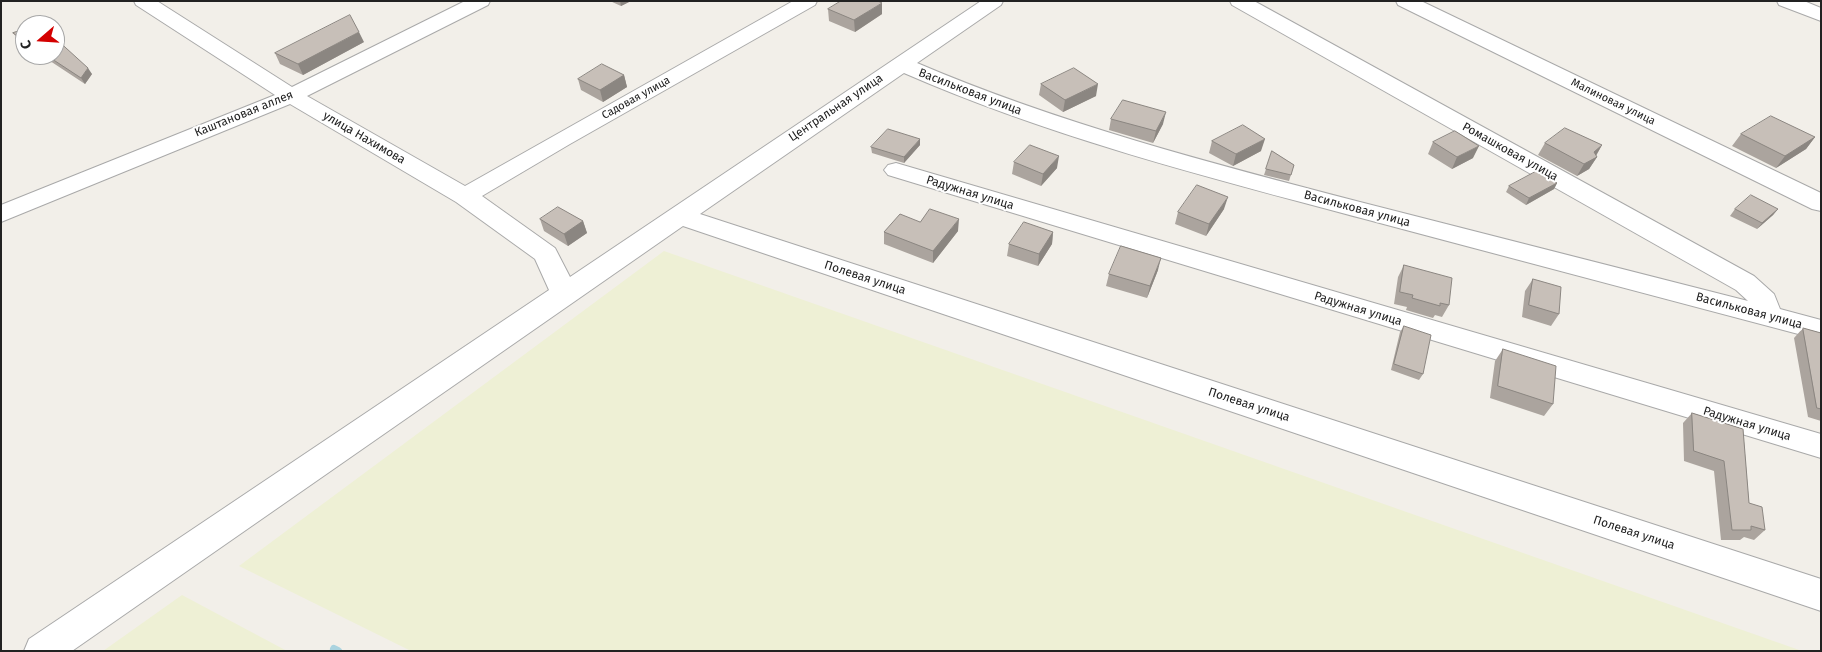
<!DOCTYPE html>
<html>
<head>
<meta charset="utf-8">
<style>
  body { margin:0 }
  #map { position:relative; width:1822px; height:652px; overflow:hidden; background:#f2efe9; font-family:"Fira Sans",sans-serif }
  canvas { display:block }
  .frame { position:absolute; inset:0; border:2px solid #222; pointer-events:none }
  .north { position:absolute; left:15px; top:15px; width:50px; height:50px; box-sizing:border-box; background:#fff; border:1px solid #a7a7a7; border-radius:50%; rotate:251deg; font-size:14px; font-weight:700; line-height:20px; text-align:center; color:#222 }
  .north::after { content:''; display:block; margin:auto; width:18px; height:22px; background:#d40000; clip-path:polygon(50% 0,100% 100%,50% 72%,0 100%) }
</style>
</head>
<body>
<div id="map">
<canvas width="1822" height="652"></canvas>
<div class="frame"></div>
<div class="north">С</div>
</div>
<script>
const context = document.querySelector('canvas').getContext('2d');
context.lineJoin = 'round';
function fillPath(path, color) {
  context.fillStyle = color;
  context.fill(path, 'evenodd');
}
function trace(path, color, width, dash) {
  context.strokeStyle = color;
  context.lineWidth = width;
  context.lineCap = dash ? 'butt' : 'round';
  context.setLineDash(dash || []);
  context.stroke(path);
}
function drawText(font, color, halo, rows, align = 'center') {
  context.font = font + ' "Fira Sans",sans-serif';
  context.lineWidth = 4;
  context.setLineDash([]);
  context.textBaseline = 'middle';
  context.strokeStyle = halo;
  context.fillStyle = color;
  for (const [text, x, y, turn = 0] of rows) {
    context.save();
    context.translate(x, y);
    context.rotate((+turn || 0) * Math.PI / 180);
    context.textAlign = isNaN(turn) ? turn : align;
    if (halo) context.strokeText(text, 0, 0);
    context.fillText(text, 0, 0);
    context.restore();
  }
}
const farmland = new Path2D(`
  M664,251L1802,651H411L239,566Z
  M182,595L287,651H103Z`);
const stream = new Path2D(`
  M334,649L338,651`);
const minor = new Path2D(`
  M134,1H157L292,87L465,1H490L488,5L307,96L465,186L793,1H817L815,5L570,144L482,196L555,248L570,277L981,1H1003L1001,5L917,63C1060,124 1210,163 1360,202C1489,235 1618,268 1748,301L1736,290L1232,5L1230,1H1254L1754,276L1774,294L1780,309L1821,320V340C1667,299 1514,259 1361,218C1206,177 1051,137 904,73L700,214L1821,579V611L683,226L72,651H24L29,639L549,290L535,259L456,202L290,104L1,222V205L275,95L136,5Z
  M1396,1H1421L1821,193V211L1812,209L1398,5Z
  M1777,1H1804L1821,8V21L1779,5Z
  M896,163L1821,434V458L888,175L884,170L888,165Z`);
const wall = new Path2D(`
  M610,1H631L621,6Z
  M828,9L882,14L855,32L829,21Z
  M25,29V44L18,39L13,33Z
  M364,42L303,75L280,64L275,53Z
  M41,55H55L92,74L85,84Z
  M624,75L627,87L603,102L581,90L578,79Z
  M1041,84L1096,96L1063,112L1039,95Z
  M1111,119L1163,124L1153,143L1109,130Z
  M1741,134L1815,137L1806,149L1776,168L1732,146Z
  M1212,141L1261,151L1233,166L1209,153Z
  M1433,142L1473,158L1452,169L1428,154Z
  M1545,143L1602,145L1596,156L1597,157L1589,169L1577,176L1538,155Z
  M920,145L904,163L872,153L871,147Z
  M1272,151L1294,165L1289,181L1264,175Z
  M1014,162L1057,168L1041,186L1012,174Z
  M1557,183L1554,189L1526,205L1506,192L1509,186Z
  M1224,209L1206,236L1175,224L1178,212Z
  M1735,209H1778L1773,215L1757,229L1730,216Z
  M540,219L583,221L587,233L568,246L544,231Z
  M920,222L958,231L933,263L884,244V232Z
  M1053,232L1052,244L1038,266L1007,256L1009,244Z
  M1404,265L1449,305L1442,317L1435,315L1433,318L1406,310L1407,307L1394,304L1398,277Z
  M1158,270L1147,298L1106,286L1109,274Z
  M1533,279L1559,314L1551,326L1522,317L1525,291Z
  M1404,326L1423,374L1419,380L1391,370L1400,332Z
  M1803,328L1821,333V421L1808,417L1794,338Z
  M1503,349L1553,404L1544,416L1490,398L1495,361Z
  M1692,413L1743,429L1749,503L1765,530L1754,540L1744,537L1740,540H1721L1714,471L1684,461L1683,423Z`);
const shadedWall = new Path2D(`
  M620,1H631L621,6Z
  M882,3V14L855,32L854,20Z
  M359,32L364,42L303,75L298,64Z
  M88,68L92,74L85,84L81,78Z
  M624,75L627,87L603,102L600,90Z
  M1098,84L1096,96L1063,112L1065,100Z
  M1166,112L1163,124L1153,143L1156,131Z
  M1815,137L1806,149L1776,168L1785,156Z
  M920,139V145L904,163V157Z
  M1265,139L1261,151L1233,166L1236,154Z
  M1602,145L1595,157H1597L1589,169L1577,176L1584,164L1594,152Z
  M1479,146L1473,158L1452,169L1457,157Z
  M1059,156L1057,168L1041,186L1043,174Z
  M1557,183L1554,189L1526,205L1529,198Z
  M1228,197L1224,209L1206,236L1209,224Z
  M1778,209L1773,215L1757,229L1762,223Z
  M959,219L958,231L933,263V251Z
  M583,221L587,233L568,246L564,234Z
  M1053,232L1052,244L1038,266L1039,254Z
  M1161,258L1158,270L1147,298L1150,286Z`);
const building = new Path2D(`
  M841,1H878L882,3L854,20L828,9Z
  M350,15L359,32L298,64L275,53Z
  M25,29V41L13,33Z
  M55,38L88,68L81,78L46,55H55Z
  M602,64L624,75L600,90L578,79Z
  M1074,68L1098,84L1065,100L1041,84Z
  M1123,100L1166,112L1156,131L1111,119Z
  M1771,116L1815,137L1785,156L1741,134Z
  M1243,125L1265,139L1236,154L1212,141Z
  M1565,128L1602,145L1594,152L1597,157L1584,164L1545,143Z
  M888,129L920,139L904,157L871,147Z
  M1455,131L1479,146L1457,157L1433,142Z
  M1030,145L1059,156L1043,174L1014,162Z
  M1272,151L1294,165L1291,175L1266,169Z
  M1537,171L1557,183L1529,198L1509,186Z
  M1197,185L1228,197L1209,224L1178,212Z
  M1751,195L1778,209L1762,223L1735,209Z
  M558,207L583,221L564,234L540,219Z
  M930,209L959,219L933,251L884,232L900,214L920,222Z
  M1024,222L1053,232L1039,254L1009,244Z
  M1121,246L1161,258L1150,286L1109,274Z
  M1404,265L1452,278L1449,305L1440,303V306L1412,298L1413,295L1400,292Z
  M1533,279L1561,287L1559,314L1529,305Z
  M1404,326L1431,335L1423,374L1394,364Z
  M1803,328L1821,333V409L1817,408Z
  M1503,349L1556,366L1553,404L1498,386Z
  M1692,413L1743,429L1749,503L1762,507L1765,530L1751,526V530H1732L1724,461L1694,451Z`);
const farStreetnames = [
  ["Садовая улица",636,98,-29],
  ["Малиновая улица",1613,102,26]
];
const streetNames = [
  ["Васильковая улица",970,92,21],
  ["Центральная улица",836,108,-34],
  ["Каштановая аллея",244,114,-22],
  ["улица Нахимова",364,138,30],
  ["Ромашковая улица",1510,152,29],
  ["Радужная улица",970,193,17],
  ["Васильковая улица",1357,209,15],
  ["Полевая улица",865,278,18],
  ["Радужная улица",1358,309,17],
  ["Васильковая улица",1749,311,15],
  ["Полевая улица",1249,405,18],
  ["Радужная улица",1747,424,17],
  ["Полевая улица",1634,533,18]
];
fillPath(farmland, '#eef0d5');
trace(stream, '#aad3df', 8);
trace(minor, '#a9a9a9', 2);
fillPath(minor, '#fff');
fillPath(wall, '#aba49e');
fillPath(shadedWall, '#8b8681');
fillPath(building, '#c7bfb8');
trace(building, '#8b8681', 1);
drawText('11px', '#222', '#fff', farStreetnames);
drawText('12px', '#222', '#fff', streetNames);
</script>
</body>
</html>
